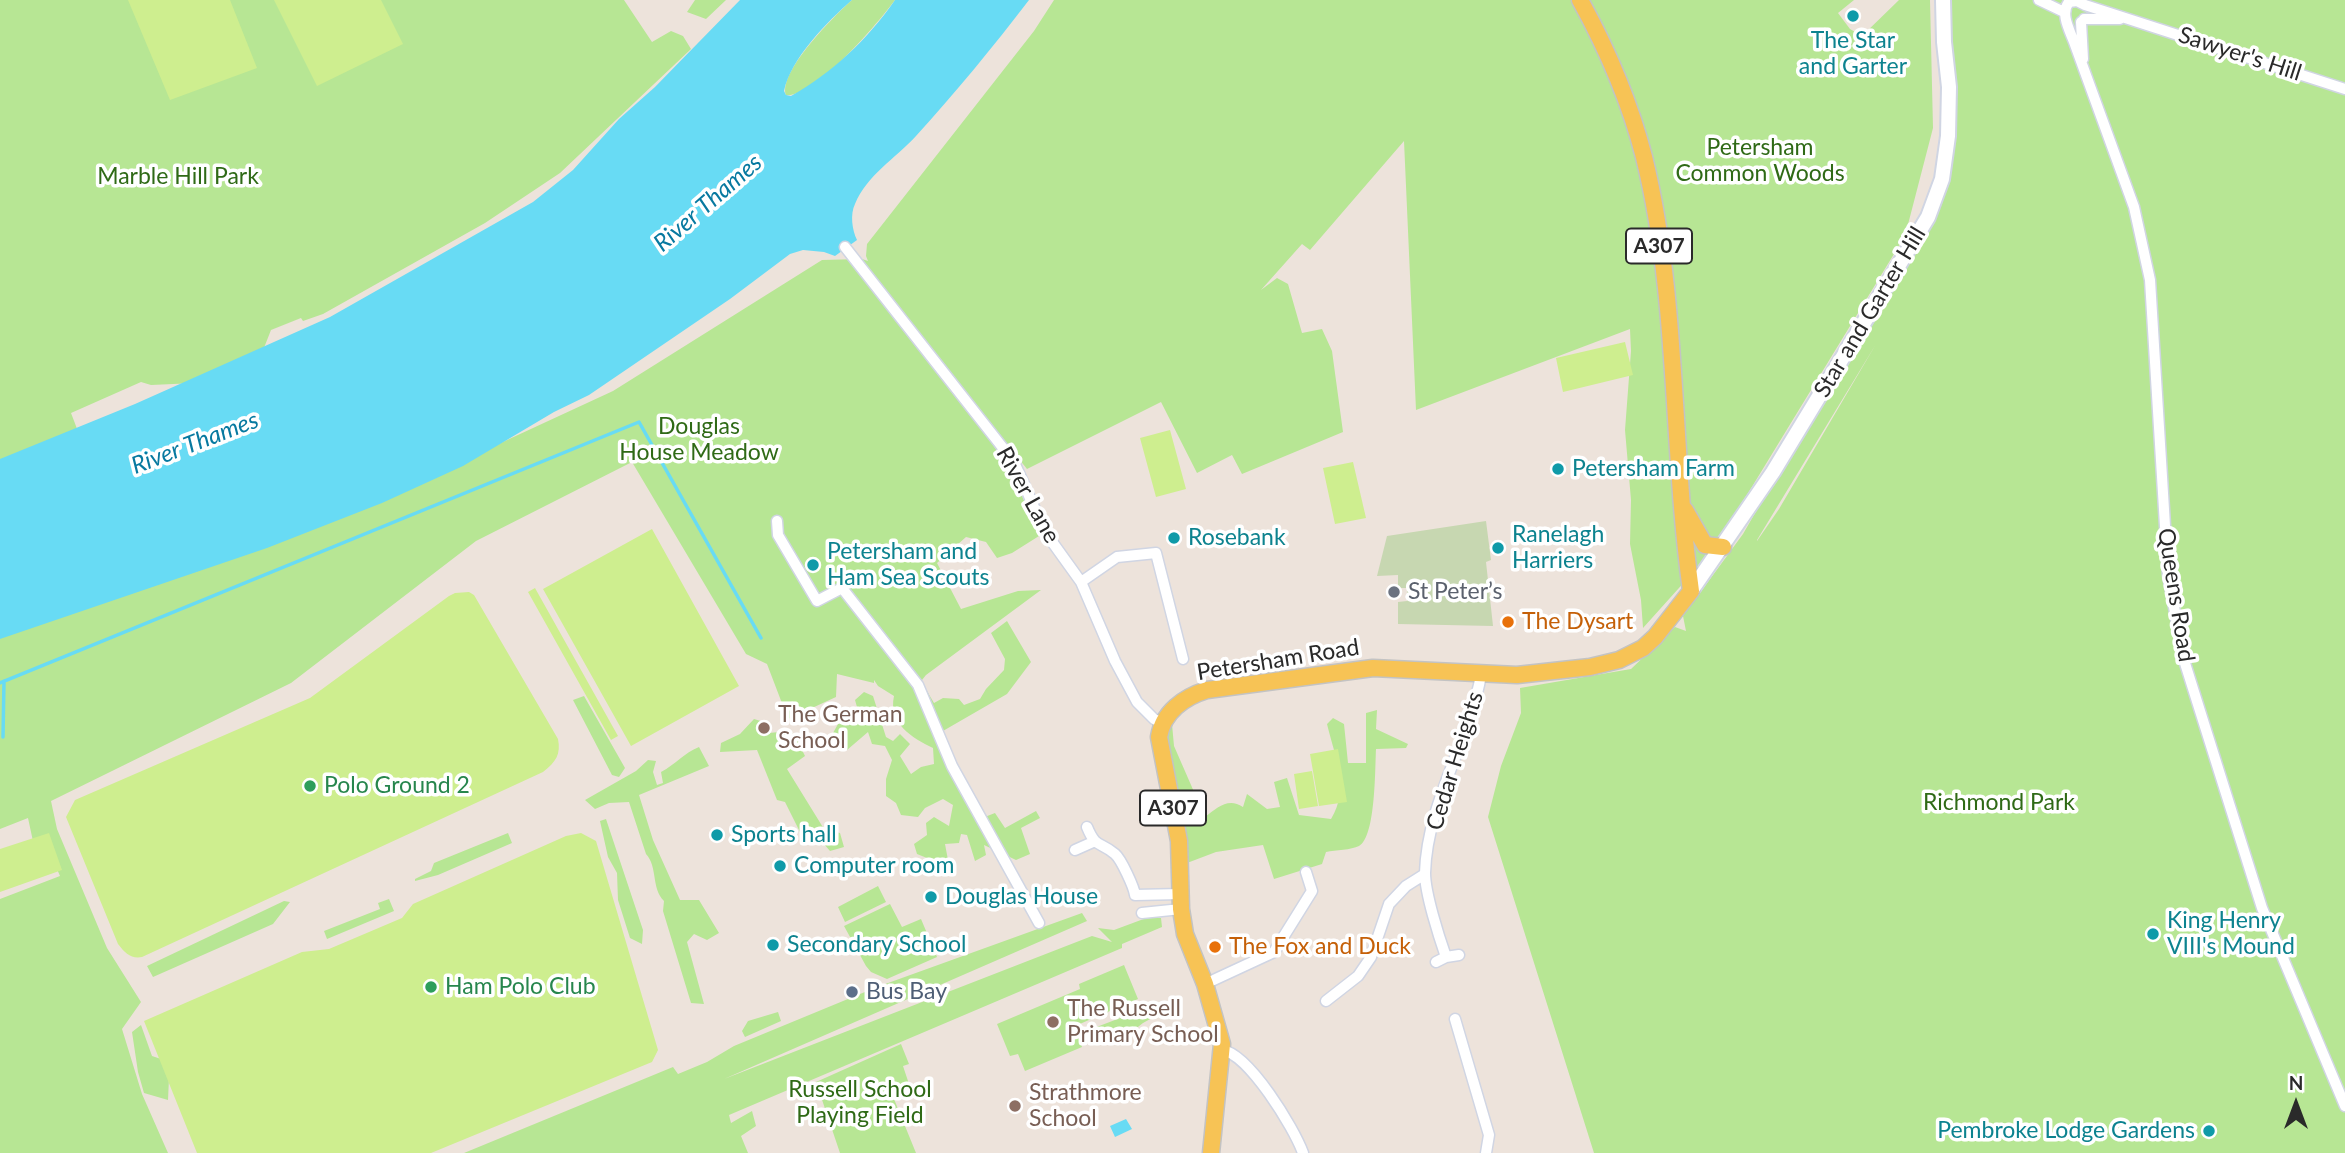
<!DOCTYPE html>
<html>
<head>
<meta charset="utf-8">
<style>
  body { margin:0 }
  #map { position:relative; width:2345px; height:1153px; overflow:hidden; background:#ede3db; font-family:Lato,sans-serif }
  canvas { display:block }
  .north { position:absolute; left:2261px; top:1069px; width:70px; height:70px; -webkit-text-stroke:5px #fff; paint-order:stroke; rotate:0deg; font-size:19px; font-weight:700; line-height:28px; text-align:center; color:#2a2a2a }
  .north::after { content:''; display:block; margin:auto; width:24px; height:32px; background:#2a2a2a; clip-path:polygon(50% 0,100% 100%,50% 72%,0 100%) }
</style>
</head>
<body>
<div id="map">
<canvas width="2345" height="1153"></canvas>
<div class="north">N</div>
</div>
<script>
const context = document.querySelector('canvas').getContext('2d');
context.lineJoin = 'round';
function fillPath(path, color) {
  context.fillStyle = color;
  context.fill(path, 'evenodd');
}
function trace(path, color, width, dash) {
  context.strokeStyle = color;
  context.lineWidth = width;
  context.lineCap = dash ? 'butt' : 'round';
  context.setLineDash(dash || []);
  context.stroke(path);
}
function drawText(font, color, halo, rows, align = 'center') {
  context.font = font + ' Lato,sans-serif';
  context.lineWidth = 7;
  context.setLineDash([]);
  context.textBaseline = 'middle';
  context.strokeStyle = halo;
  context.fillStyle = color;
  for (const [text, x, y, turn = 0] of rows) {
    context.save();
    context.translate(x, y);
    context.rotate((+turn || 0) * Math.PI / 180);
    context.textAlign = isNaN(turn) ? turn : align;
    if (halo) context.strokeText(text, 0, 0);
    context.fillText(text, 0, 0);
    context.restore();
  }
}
const green = new Path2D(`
  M0,0H624L652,42L671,31L683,36L691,49L560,173L485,223L323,314L303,321L301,318L271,330L260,358L218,382L151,385L141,382L71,413L79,434L0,469Z
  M695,0H726L706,19L687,12Z
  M852,0H895C878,23 815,98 786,95C778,72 835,15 852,0Z
  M1054,0H1854L1838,13L1850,29L1862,36L1899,0H1930L1933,128L1905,236L1714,549L1643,628L1641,600L1630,544L1631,500L1625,430L1631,351L1630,329L1416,410L1404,141L1310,250L1302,244L1261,290L1277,278L1288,284L1302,333L1322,329L1332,351L1343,432L1242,474L1232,455L1197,473L1161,402L1027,469L1019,459L1021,469L880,283L1012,472L1039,536L1012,553L997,558L986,542L966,537L937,563L961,609L1018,591L1041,590L926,675L918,685V690L927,691L934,703L943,698L959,699L964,705L980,699L986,689L1004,670L1005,659L991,633L1007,621L1031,662L1007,694L936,735L977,820L995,813L1005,828L1036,811L1040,818L1021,828L1030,854L1016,860L984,845L986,855L975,861L967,835L961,834L959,843L945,844L948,860H932L917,854L914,844L927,835L926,823L934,817L949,826L953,805L943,799L925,808L918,817L901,815L896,803L886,796V779L892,760L885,746L872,744L868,732L847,750L837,746L833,733L838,724L852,721L859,714L855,700L864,692L873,696L886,737L893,741L900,734L910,744L900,756L911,774L921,767L934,764L933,748C912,738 888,723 894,696L878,686L874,680V683L837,674L836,697L788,719L767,664L746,654L632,462L476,541L291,683L51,801L57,829L107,948L141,1002L122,1029L142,1094L168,1153H0V899L60,876L47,846H34L28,818L0,829V635L386,496L613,391L822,260L862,259L868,261L866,256L867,244L1034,31Z
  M1949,0H2345V1153H1594L1488,817L1501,766L1521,713L1520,688L1631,669L1675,627L1686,631L1683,616L1743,534L1948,177ZM1876,344L1779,509L1757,541V540Z
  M584,696L625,768L619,777L612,775L573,700Z
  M1377,710L1376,729L1408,744L1406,748L1376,749C1375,767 1376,837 1359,846C1351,850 1336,850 1326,852L1322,864L1274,879L1263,845L1216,852L1187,863L1165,740L1167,731L1172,724L1174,746L1205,817C1217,808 1228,797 1243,807L1247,794L1267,809L1280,807L1274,782L1287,778L1299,815L1331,819C1350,788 1335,758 1327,724L1333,718L1344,724L1348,763H1366V713Z
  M754,719L764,722L769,733L779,732L794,734L805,756L787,769L824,829L840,833L844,847L830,851L817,836L813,839L802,836L785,802L777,800L757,750L720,752L721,743L740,734Z
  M699,747L709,766L639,795L653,840L680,900H699L719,933L707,940L694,934L687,942L704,1004L691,1003L663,911L664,901C651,888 658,867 646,854L629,802L609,803L595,809L585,800L636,771L648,760L656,761L653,772L657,785L663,783L661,772C676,764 684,753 699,747Z
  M606,819L643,930L642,944L630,938L618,900L617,873L608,857L600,821Z
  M508,833L512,843L438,875L415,881V879L431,871L434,863Z
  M878,886L886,902L845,922L838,907Z
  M389,899L394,911L327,939L324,931L380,909L378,903Z
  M284,901L290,902L273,924L153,977L147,966Z
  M890,904L902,927L921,919L937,957L887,979L871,972L866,966L844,926Z
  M1082,913L1087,921L724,1079L1092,936L1112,942L1098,928L1114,930L1149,917L1161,918L1162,927L1122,944V948L729,1115L731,1123L752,1111L756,1126L741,1136L748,1153H464L673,1067L678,1074L707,1062L734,1046L877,987Z
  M1124,965L1138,999L1075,1026L1082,1047L1025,1071L1018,1054L1010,1056L997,1024L1080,989L1079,984Z
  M1154,1005L1163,1006L1161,1013L1143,1023L1125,1037L1098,1045L1094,1028Z
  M778,1012L781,1021L745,1037L742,1031L748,1021Z
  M141,1025L152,1056L161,1059L169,1078L168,1100L144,1093L138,1072L132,1032Z
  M901,1044L909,1064L903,1066L910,1087L894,1099L916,1153H840L816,1082Z`);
const cemetery = new Path2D(`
  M1486,521L1491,560L1486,562L1493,626L1398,624V602L1407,601V588H1398V575L1377,576L1387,536Z`);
const pitch = new Path2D(`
  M128,0H230L257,68L170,100Z
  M274,0H381L403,44L317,86Z
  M1625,342L1633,375L1563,392L1556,358Z
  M1170,430L1186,489L1156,497L1140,438Z
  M1353,462L1366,518L1335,524L1323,468Z
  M652,529L739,686L631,746L543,589Z
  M535,588L618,736L611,740L528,592Z
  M469,592L474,595L558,739C561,754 556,762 543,772L142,957C131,959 125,953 118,944L66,817L75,800L310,698L449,596L455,593Z
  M1338,749L1347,802L1319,806L1310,754Z
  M1312,771L1318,806L1299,809L1294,774Z
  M49,833L62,870L0,892V849Z
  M581,833L596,841L658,1050L652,1062L431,1153H197L144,1021L302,952L329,949L402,918L413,904L566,836Z`);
const water = new Path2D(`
  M740,0H852C827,22 791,58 784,91L786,95L791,96C833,72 867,40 895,0H1029C993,47 956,92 916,136C895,159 867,175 855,204C850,214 852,230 857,240L835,256L824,252L803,250L790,254L730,299L589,395L554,412L463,466L382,503L267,548L0,639V459L135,404L330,317L533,202L573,170L619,119L655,87Z
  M1126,1119L1132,1129L1115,1137L1110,1126Z`);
const stream = new Path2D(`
  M0,683L639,422L761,638
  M3,737L4,681`);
const street = new Path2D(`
  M2039,0L2064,12
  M2084,19H2120
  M2081,22L2083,59
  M2345,89L2085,5L2077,1L2069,2C2060,13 2069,29 2074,42L2134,207L2150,280L2168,575L2184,660L2262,908L2345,1106
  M845,247L1014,462L1045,532L1081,582L1115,661L1137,702L1154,719L1162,723
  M777,521L778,535L817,601L842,588L918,685L952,766L1039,923
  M1081,582L1117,557L1156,553L1183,659
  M1087,827C1096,849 1100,841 1115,854C1121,859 1134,887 1135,895L1181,894
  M1075,850L1093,842
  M1142,913L1181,909
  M1459,955L1446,957C1439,937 1425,893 1425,873C1427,803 1469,742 1481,675
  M1436,962L1446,957
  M1205,984L1274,952L1312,891L1306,872
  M1326,1001L1358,976L1371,957L1389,904L1406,886L1425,874
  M1455,1019L1489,1135L1486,1153
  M1222,1050C1249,1054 1294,1128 1303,1153`);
const secondary = new Path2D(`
  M1691,591L1773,472L1928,217L1942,179L1948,136L1949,87L1944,42L1943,0`);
const primary = new Path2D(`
  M1685,510L1705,545L1723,547
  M1211,1153L1222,1044L1205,984L1185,934L1181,909L1179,841L1159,737C1163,712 1184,697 1207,690L1373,668L1517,675L1590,667L1619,660L1643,648L1655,637L1691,591C1671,447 1679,299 1644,157C1630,103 1607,49 1580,0`);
const markers = [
  [1853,16,7,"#0f9aa8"],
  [1558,469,7,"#0f9aa8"],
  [1174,538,7,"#0f9aa8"],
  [1498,548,7,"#0f9aa8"],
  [813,565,7,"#0f9aa8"],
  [1394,592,7,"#6b7280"],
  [1508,622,7,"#e8710a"],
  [764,728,7,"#8d6e63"],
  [310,786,7,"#2e9e5b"],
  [717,835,7,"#0f9aa8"],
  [780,866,7,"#0f9aa8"],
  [931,897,7,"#0f9aa8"],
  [2153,934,7,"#0f9aa8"],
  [773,945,7,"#0f9aa8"],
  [1215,947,7,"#e8710a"],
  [431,987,7,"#2e9e5b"],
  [852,992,7,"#5c6f8a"],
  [1053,1022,7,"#8d6e63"],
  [1015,1106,7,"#8d6e63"],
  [2209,1131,7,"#0f9aa8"]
];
const shields = [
  [1659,246,66],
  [1173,808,66]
];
const shieldNames = [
  ["A307",1659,246],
  ["A307",1173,808]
];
const cultureNames = [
  ["The Star",1853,41,"center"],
  ["and Garter",1853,67,"center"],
  ["Petersham Farm",1572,469],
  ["Ranelagh",1512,535],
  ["Harriers",1512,561],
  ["Rosebank",1188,538],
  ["Petersham and",827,552],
  ["Ham Sea Scouts",827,578],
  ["Sports hall",731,835],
  ["Computer room",794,866],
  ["Douglas House",945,897],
  ["King Henry",2167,921],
  ["VIII's Mound",2167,947],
  ["Secondary School",787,945],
  ["Pembroke Lodge Gardens",2195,1131,"right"]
];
const streetNames = [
  ["Sawyer's Hill",2240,54,18],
  ["Star and Garter Hill",1870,312,-59],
  ["River Lane",1028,495,61],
  ["Queens Road",2176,595,81],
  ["Petersham Road",1278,660,-9],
  ["Cedar Heights",1455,761,-73]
];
const parkNames = [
  ["Petersham",1760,148],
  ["Common Woods",1760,174],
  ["Marble Hill Park",178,177],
  ["Douglas",699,427],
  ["House Meadow",699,453],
  ["Richmond Park",1999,803],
  ["Russell School",860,1090],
  ["Playing Field",860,1116]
];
const worshipNames = [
  ["St Peter’s",1408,592]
];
const foodNames = [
  ["The Dysart",1522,622],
  ["The Fox and Duck",1229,947]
];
const educationNames = [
  ["The German",778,715],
  ["School",778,741],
  ["The Russell",1067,1009],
  ["Primary School",1067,1035],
  ["Strathmore",1029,1093],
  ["School",1029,1119]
];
const leisureNames = [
  ["Polo Ground 2",324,786],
  ["Ham Polo Club",445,987]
];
const serviceNames = [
  ["Bus Bay",866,992]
];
const waterNames = [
  ["River Thames",708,203,-41],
  ["River Thames",195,443,-21]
];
fillPath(green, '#b7e694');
fillPath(cemetery, '#c7d7b1');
fillPath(pitch, '#ceee8f');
fillPath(water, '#68dbf4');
trace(stream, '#68dbf4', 3.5);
trace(street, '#d0d5e3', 13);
trace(secondary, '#d0d5e3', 18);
trace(primary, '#c3c3c3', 19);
trace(street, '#fff', 10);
trace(secondary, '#fff', 14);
trace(primary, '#f7c355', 16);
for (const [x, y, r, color] of markers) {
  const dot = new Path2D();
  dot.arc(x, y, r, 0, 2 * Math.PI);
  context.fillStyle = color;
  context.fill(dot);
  trace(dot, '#fff', 2.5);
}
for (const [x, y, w] of shields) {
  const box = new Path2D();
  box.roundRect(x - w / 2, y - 17.5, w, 35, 5);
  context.fillStyle = '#fff';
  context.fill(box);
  trace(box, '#2a2a2a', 2);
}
drawText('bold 21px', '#2a2a2a', null, shieldNames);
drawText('23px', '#0d838f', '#fff', cultureNames, 'left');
drawText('23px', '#2a2a2a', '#fff', streetNames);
drawText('23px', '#2f6a16', '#fff', parkNames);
drawText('23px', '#5b616d', '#fff', worshipNames, 'left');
drawText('23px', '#c56008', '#fff', foodNames, 'left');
drawText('23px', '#785e54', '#fff', educationNames, 'left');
drawText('23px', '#27864d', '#fff', leisureNames, 'left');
drawText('23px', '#4e5e75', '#fff', serviceNames, 'left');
drawText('italic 24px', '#0779a0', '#fff', waterNames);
</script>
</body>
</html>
